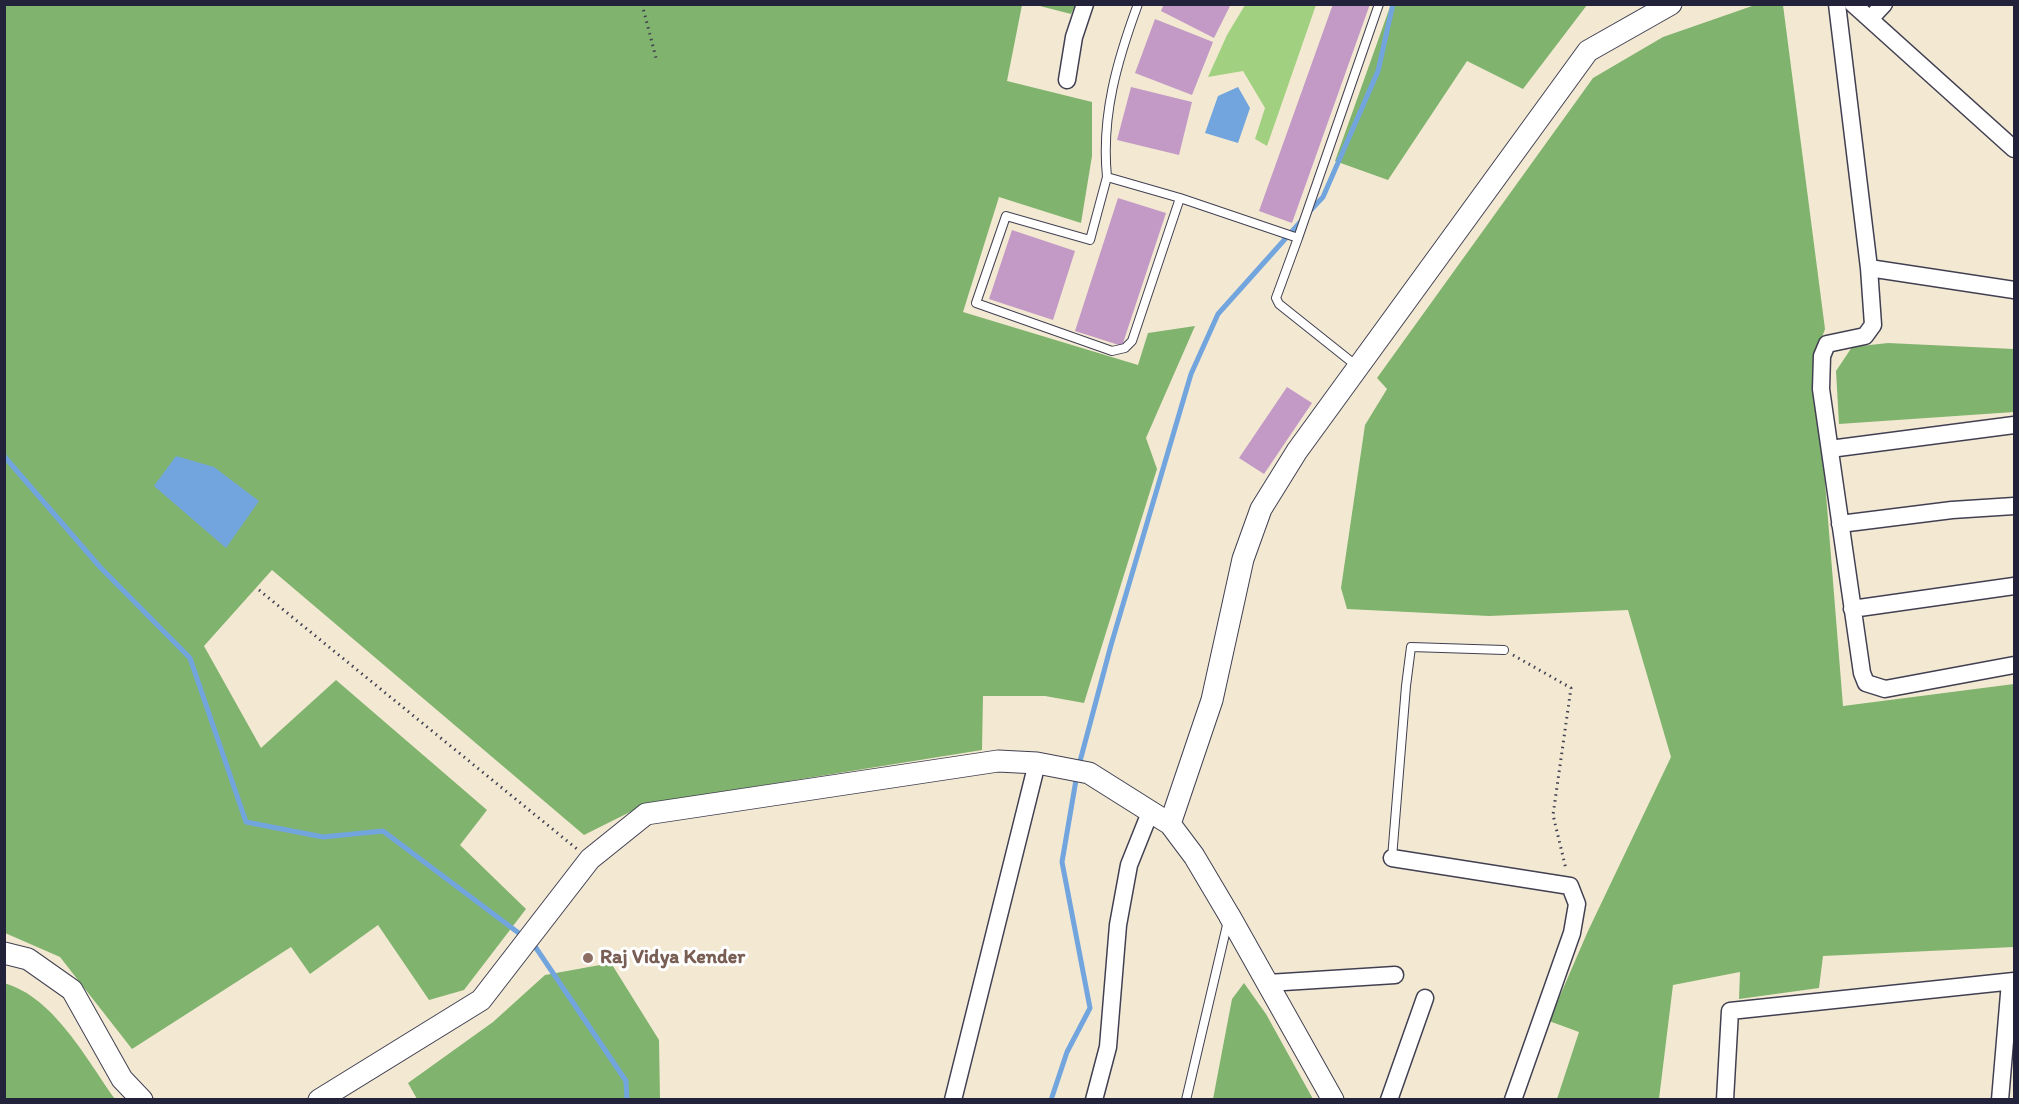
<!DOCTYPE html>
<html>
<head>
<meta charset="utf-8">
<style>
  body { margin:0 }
  #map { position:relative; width:2019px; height:1104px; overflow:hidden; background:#f3e9d3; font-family:Itim,sans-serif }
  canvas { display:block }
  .frame { position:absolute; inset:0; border:6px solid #22223b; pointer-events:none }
</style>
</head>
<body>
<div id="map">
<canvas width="2019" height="1104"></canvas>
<div class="frame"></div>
</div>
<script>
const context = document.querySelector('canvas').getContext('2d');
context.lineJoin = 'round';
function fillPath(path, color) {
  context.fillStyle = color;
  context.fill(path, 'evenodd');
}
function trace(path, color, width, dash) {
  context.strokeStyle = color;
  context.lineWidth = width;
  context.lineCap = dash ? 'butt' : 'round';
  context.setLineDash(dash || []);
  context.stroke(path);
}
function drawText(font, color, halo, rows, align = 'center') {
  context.font = font + ' Itim,sans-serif';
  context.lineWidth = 6;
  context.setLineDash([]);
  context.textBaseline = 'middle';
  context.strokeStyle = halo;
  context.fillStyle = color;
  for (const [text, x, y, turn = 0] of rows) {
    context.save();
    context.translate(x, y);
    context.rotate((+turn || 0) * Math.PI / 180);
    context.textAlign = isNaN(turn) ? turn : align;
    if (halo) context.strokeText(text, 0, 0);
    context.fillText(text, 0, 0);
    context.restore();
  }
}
const green = new Path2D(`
  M1245,5H1316L1267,146L1255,139L1265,108L1243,71L1208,77L1227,35Z`);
const forest = new Path2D(`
  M1391,4H1587V5L1523,89L1467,61L1388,180L1335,161Z
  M4,5H1022L1007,81L1092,102V156L1081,223L999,197L963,312L1138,365L1148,333L1195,326L1146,438L1157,469L1084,703L1045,696H983L982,750L646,804L584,835L272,570L204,646L261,748L336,680L487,810L460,845L526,909L464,990L429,1000L378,925L310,974L291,947L132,1049L60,957L5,933Z
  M1036,5L1075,4V5L1071,14Z
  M1755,5H1783L1825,329L1815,357L1843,706L2014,684V947L1823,956L1819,988L1739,999L1740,972L1673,985L1659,1099H1557L1579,1032L1549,1021L1588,931L1671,757L1628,610L1489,616L1347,609L1341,588L1365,425L1387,389L1377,378L1593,78L1663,37Z
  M1888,343L2014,349V412L1839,424L1836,371L1852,347Z
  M611,963L659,1040L660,1099H417L408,1083L493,1022L545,975Z
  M4,983C54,997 87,1060 115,1099H5Z
  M1244,983L1266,1014L1313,1099H1213L1232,999Z`);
const water = new Path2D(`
  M1238,87L1250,108L1238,143L1205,133L1218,96Z
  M176,456L214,467L259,501L226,548L154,486Z`);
const stream = new Path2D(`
  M1309,212L1323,197L1378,71L1393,4
  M4,456L100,567L190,658L246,822L323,837L383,831L524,937
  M1079,765L1111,645L1191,374L1218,314L1303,219
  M532,942L626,1081L627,1100
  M1051,1100L1067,1052L1090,1008L1062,862L1077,774`);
const building = new Path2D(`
  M1164,4H1231L1214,38L1161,11Z
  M1333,4H1370L1292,223L1259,211Z
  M1155,19L1213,42L1192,95L1135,73Z
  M1131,87L1192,102L1179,155L1117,140Z
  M1118,198L1166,213L1122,346L1075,331Z
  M1012,230L1075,251L1053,320L989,299Z
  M1287,387L1312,403L1264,474L1239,458Z`);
const path = new Path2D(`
  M642,4L656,58
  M259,590L577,849
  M1513,655L1571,688L1553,815L1566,869`);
const service = new Path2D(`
  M1107,177C1101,116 1117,61 1138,4
  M1180,198L1132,341L1125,348L1112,351L976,303L1006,216L1090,240L1107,177L1180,198L1298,238L1276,298L1279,304L1358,367
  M1298,238L1379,4
  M1392,858L1406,686L1411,647L1504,650
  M1186,1100L1228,921`);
const minor = new Path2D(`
  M1837,4L1869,268L1873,325L1865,336L1827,344L1822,356L1821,389L1862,673L1866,683L1885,689L2014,665
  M1853,4L2014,149
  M1870,19L1884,4
  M1067,80L1074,37L1085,4
  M1869,268L2014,290
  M1830,449L2014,425
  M1840,524L1952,510L2014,506
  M1852,609L2014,586
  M1392,858L1570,886L1577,904L1572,933L1513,1100
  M1268,983L1395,975
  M953,1100L1037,763
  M1094,1100L1108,1047L1118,925L1129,865L1151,810
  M1389,1100L1425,998
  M1725,1100L1730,1011L2014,981
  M2000,1100L2010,982`);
const tertiary = new Path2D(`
  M1170,824L1212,700L1243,559L1261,509L1297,451L1588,51L1671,4
  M4,953L28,959L72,990L122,1079L142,1100
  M319,1100L481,1000L590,859L646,814L998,761L1037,763L1089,773L1170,824L1194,856L1229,915L1333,1100`);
const markers = [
  [588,958,6,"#8d6e63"]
];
const educationNames = [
  ["Raj Vidya Kender",600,958]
];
fillPath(green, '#a1d180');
fillPath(forest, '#80b36e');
fillPath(water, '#72a5de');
trace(stream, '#72a5de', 5);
fillPath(building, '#c29ac5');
trace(service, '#414052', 10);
trace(minor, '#414052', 19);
trace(tertiary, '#414052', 23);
trace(path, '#414052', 3, [1.5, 4.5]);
trace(service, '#fff', 8);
trace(minor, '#fff', 16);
trace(tertiary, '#fff', 21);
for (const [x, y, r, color] of markers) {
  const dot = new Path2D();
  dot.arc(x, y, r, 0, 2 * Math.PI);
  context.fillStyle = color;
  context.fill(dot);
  trace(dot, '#fff', 2);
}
drawText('bold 20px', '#785e54', '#fff', educationNames, 'left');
</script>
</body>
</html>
